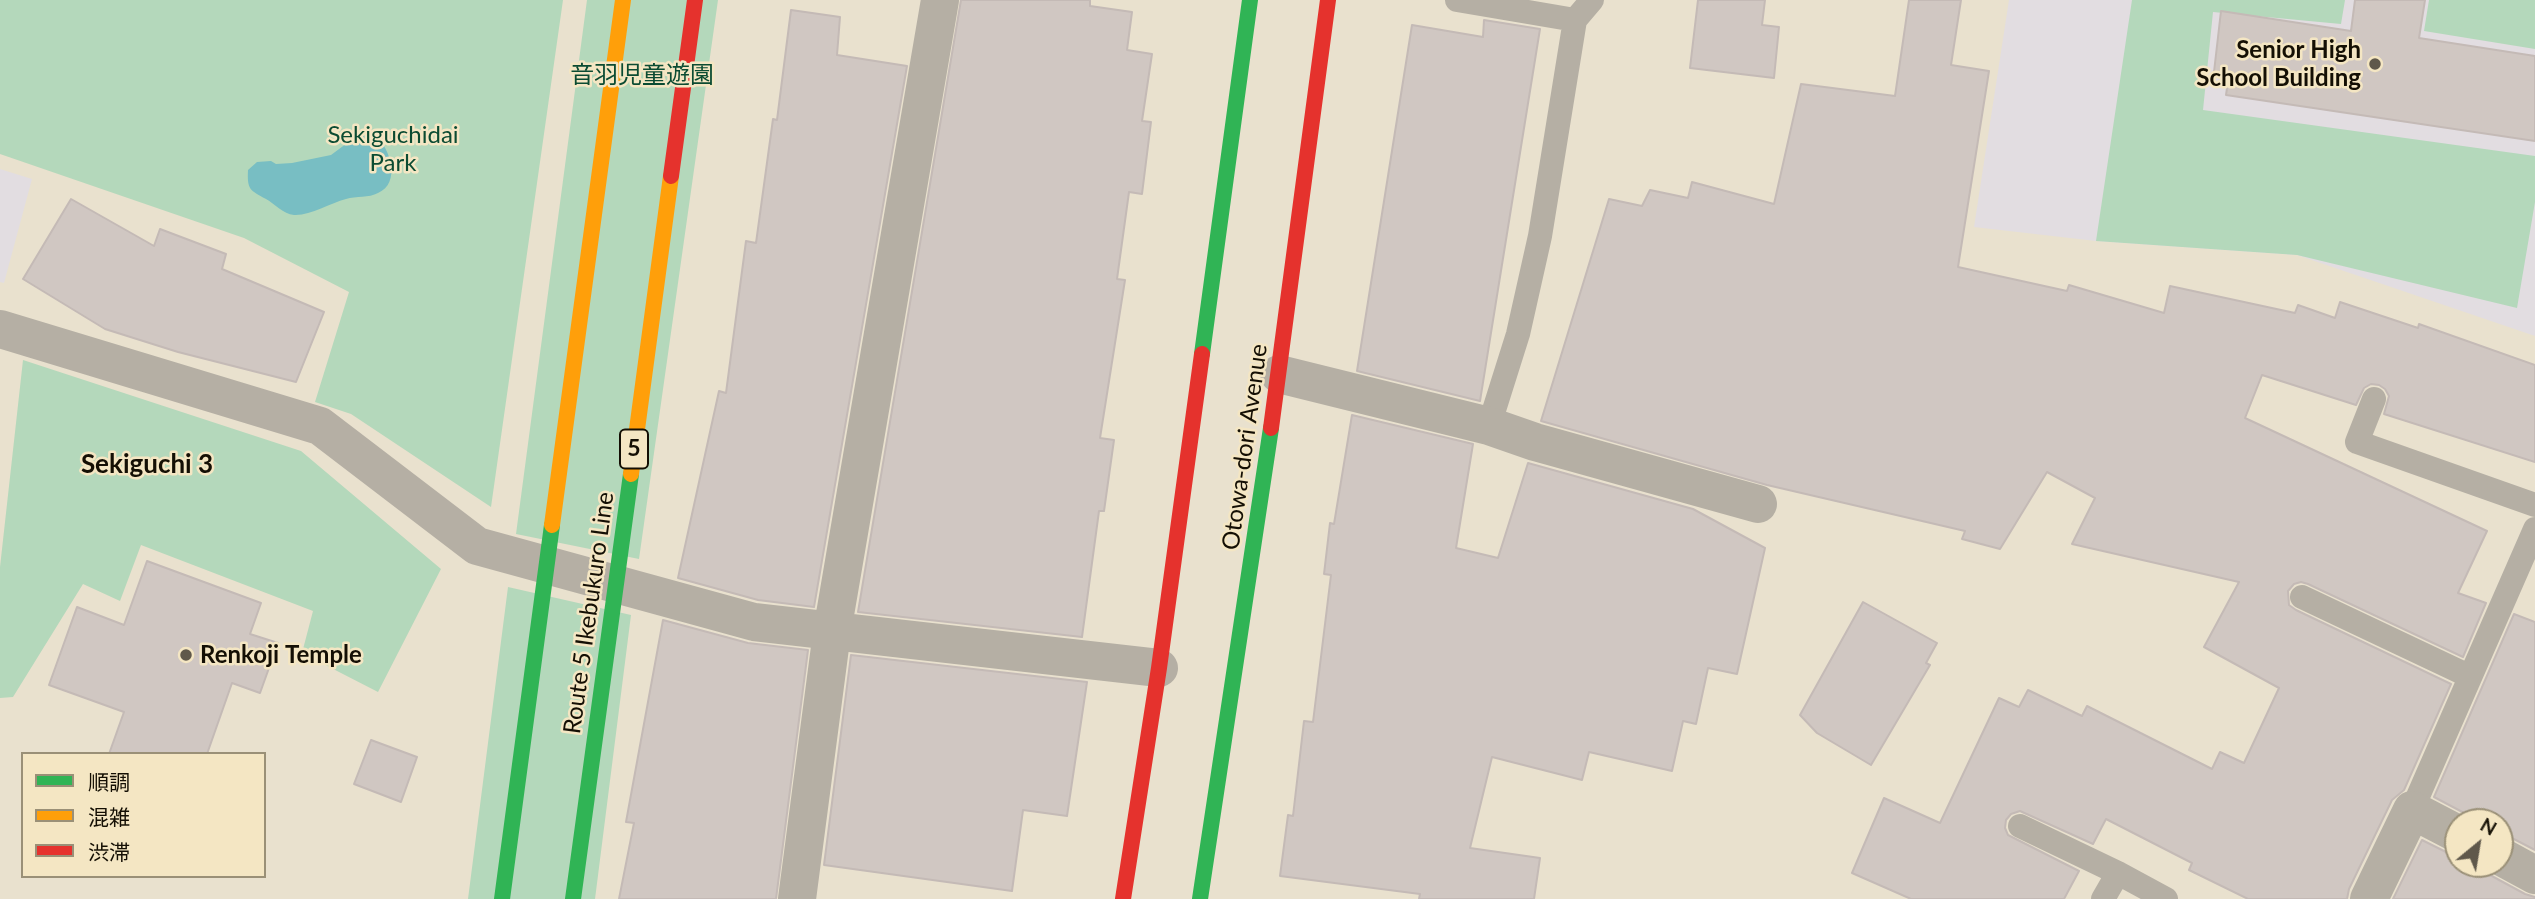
<!DOCTYPE html>
<html>
<head>
<meta charset="utf-8">
<style>
  body { margin:0 }
  #map { position:relative; width:2535px; height:899px; overflow:hidden; background:#e9e1ce; font-family:Lato,"Noto Sans JP",sans-serif }
  canvas { display:block }
  .legend { position:absolute; left:21px; top:752px; width:245px; height:126px; box-sizing:border-box; background:#f4e6c3; border:2px solid #9a9077; margin:0; padding:9px 12px; list-style:none; font-size:21px; color:#140f04 }
  .legend li { display:flex; align-items:center; gap:14px; height:35px }
  .legend b { width:35px; border:2px solid #9a9077 }
  .north { position:absolute; left:2444px; top:808px; width:70px; height:70px; box-sizing:border-box; background:#f4e6c3; border:2px solid #9a9077; border-radius:50%; rotate:30deg; font-size:19px; font-weight:700; line-height:28px; text-align:center; color:#140f04 }
  .north::after { content:''; display:block; margin:auto; width:24px; height:32px; background:#5f584b; clip-path:polygon(50% 0,100% 100%,50% 72%,0 100%) }
</style>
</head>
<body>
<div id="map">
<canvas width="2535" height="899"></canvas>
<ul class="legend">
<li><b style="height:9px;background:#30b455"></b>順調</li>
<li><b style="height:9px;background:#ff9f0a"></b>混雑</li>
<li><b style="height:9px;background:#e5322d"></b>渋滞</li>
</ul>
<div class="north">N</div>
</div>
<script>
const context = document.querySelector('canvas').getContext('2d');
context.lineJoin = 'round';
function fillPath(path, color) {
  context.fillStyle = color;
  context.fill(path, 'evenodd');
}
function trace(path, color, width, dash) {
  context.strokeStyle = color;
  context.lineWidth = width;
  context.lineCap = dash ? 'butt' : 'round';
  context.setLineDash(dash || []);
  context.stroke(path);
}
function drawText(font, color, halo, rows, align = 'center') {
  context.font = font + ' Lato,"Noto Sans JP",sans-serif';
  context.lineWidth = 5;
  context.setLineDash([]);
  context.textBaseline = 'middle';
  context.strokeStyle = halo;
  context.fillStyle = color;
  for (const [text, x, y, turn = 0] of rows) {
    context.save();
    context.translate(x, y);
    context.rotate((+turn || 0) * Math.PI / 180);
    context.textAlign = isNaN(turn) ? turn : align;
    if (halo) context.strokeText(text, 0, 0);
    context.fillText(text, 0, 0);
    context.restore();
  }
}
const education = new Path2D(`
  M2009,0H2535V336L2297,255L2096,241L1974,227Z
  M0,169L32,179L4,283L0,282Z`);
const green = new Path2D(`
  M0,0H563L491,507L351,414L315,402L349,292L244,238L0,154Z
  M587,0H718L639,559L516,534Z
  M2132,0H2345L2341,24L2213,12L2203,110L2535,156V202L2517,308L2297,255L2096,241Z
  M2429,0H2535V49L2424,31Z
  M23,360L301,451L441,569L378,692L302,653L313,611L141,545L120,601L83,584L13,697L0,698V567Z
  M508,587L631,615L595,899H468Z`);
const water = new Path2D(`
  M358,135L377,137C390,149 401,183 378,193C369,198 356,196 346,199C330,203 310,216 294,215C283,214 275,204 266,199C250,190 247,190 248,170L257,162L271,161L276,164L292,163L331,155Z`);
const building = new Path2D(`
  M961,0H1090V6L1132,12L1127,50L1152,54L1142,121L1151,122L1142,194L1129,192L1117,279L1125,280L1100,438L1114,440L1104,511H1099L1082,637L858,612Z
  M1698,0H1765L1762,25L1779,27L1774,78L1690,68Z
  M1909,0H1961L1951,65L1989,71L1958,267L2067,291L2069,285L2164,313L2170,286L2295,313L2298,305L2335,318L2340,302L2418,328L2419,324L2535,365V462L2384,414L2389,396L2385,389L2379,385L2371,384L2364,388L2356,405L2262,375L2245,418L2487,531L2458,593L2486,603L2463,657L2308,584L2301,582L2294,584L2288,591L2289,605L2296,610L2451,684L2404,790L2392,800L2349,889L2347,899H2248L2189,870L2192,863L2106,819L2093,844L2020,811L2011,814L2006,820L2005,828L2008,835L2079,871L2064,899H1911L1852,873L1884,798L1940,823L1999,698L2019,707L2028,690L2082,716L2087,706L2212,769L2220,752L2244,763L2279,688L2204,647L2239,582L2072,544L2095,498L2047,472L2000,549L1962,539L1965,531L1767,485L1541,421L1609,199L1642,206L1650,190L1688,198L1692,182L1774,204L1801,84L1895,96Z
  M2355,0H2425L2419,38L2535,56V141L2226,95L2229,75L2214,72L2221,11L2351,31Z
  M791,10L840,17L837,55L907,66L814,607L758,600L678,578L719,391L726,393L746,241L756,243L773,119L777,120Z
  M1484,20L1540,29L1480,401L1357,371L1412,25L1483,37Z
  M71,199L154,246L160,229L226,254L222,269L324,312L296,382L178,352L105,329L23,279Z
  M1352,415L1473,444L1456,548L1498,558L1528,463L1693,509L1765,548L1737,674L1708,668L1696,724L1683,721L1672,771L1589,752L1582,780L1492,757L1470,848L1540,858L1534,899H1419L1420,894L1280,876L1288,815L1293,816L1304,721L1313,722L1331,575L1324,574L1330,523L1334,524Z
  M147,561L261,603L250,634L278,643L260,693L232,683L207,754H109L124,712L49,685L77,607L124,625Z
  M1863,602L1937,643L1926,663L1930,665L1871,765L1817,733L1800,715Z
  M2514,614L2535,622V850L2510,837L2500,834V822H2476L2468,815L2434,797Z
  M663,620L748,643L808,650L776,899H619L634,823L626,822Z
  M851,655L1087,682L1067,816L1023,810L1012,891L824,865Z
  M371,740L417,757L401,802L354,784Z
  M2422,840L2448,853L2458,856V864H2480L2490,875L2525,894L2535,897V899H2393Z`);
const lane = new Path2D(`
  M1457,0L1575,20
  M2374,399L2357,442L2535,505
  M1489,426L1518,334L1540,236L1575,20L1592,0
  M2302,597L2469,676
  M2412,810L2535,529
  M2020,826L2118,873L2166,899
  M2103,899L2118,873`);
const street = new Path2D(`
  M0,329L320,426L477,546L754,622L1159,668
  M1279,374L1489,426L1535,442L1758,504
  M2500,856L2535,875
  M797,899L832,632L940,0
  M2369,899L2412,810L2458,834`);
const fast = new Path2D(`
  M1202,354L1250,0
  M1200,899L1271,428`);
const jam = new Path2D(`
  M1271,428L1328,0
  M1123,899L1159,668L1202,354`);
const fastBridge = new Path2D(`
  M502,899L552,525
  M573,899L631,474`);
const slowBridge = new Path2D(`
  M631,474L671,176
  M552,525L623,0`);
const jamBridge = new Path2D(`
  M671,176L695,0`);
const markers = [
  [2375,64,7,"#5f584b"],
  [186,655,7,"#5f584b"]
];
const shields = [
  [634,449,28]
];
const shieldNames = [
  ["5",634,449]
];
const poiNames = [
  ["Senior High",2361,50],
  ["School Building",2361,78],
  ["Renkoji Temple",200,655,"left"]
];
const parkNames = [
  ["音羽児童遊園",642,75],
  ["Sekiguchidai",393,135],
  ["Park",393,163]
];
const streetNames = [
  ["Otowa-dori Avenue",1245,447,-82],
  ["Route 5 Ikebukuro Line",589,613,-82]
];
const neighbourhoodNames = [
  ["Sekiguchi 3",147,465]
];
fillPath(education, '#e2dde1');
fillPath(green, '#b4d8bb');
fillPath(water, '#78bec3');
fillPath(building, '#d0c7c2');
trace(building, '#c4bab6', 2);
trace(lane, '#b5afa4', 24);
trace(street, '#b5afa4', 38);
trace(fast, '#30b455', 16);
trace(jam, '#e5322d', 16);
trace(fastBridge, '#30b455', 16);
trace(slowBridge, '#ff9f0a', 16);
trace(jamBridge, '#e5322d', 16);
for (const [x, y, r, color] of markers) {
  const dot = new Path2D();
  dot.arc(x, y, r, 0, 2 * Math.PI);
  context.fillStyle = color;
  context.fill(dot);
  trace(dot, '#f4e6c3', 2.5);
}
for (const [x, y, w] of shields) {
  const box = new Path2D();
  box.roundRect(x - w / 2, y - 19.5, w, 39, 5);
  context.fillStyle = '#f4e6c3';
  context.fill(box);
  trace(box, '#140f04', 2);
}
drawText('bold 23px', '#140f04', null, shieldNames);
drawText('bold 24px', '#140f04', '#f4e6c3', poiNames, 'right');
drawText('24px', '#0b4b32', '#f4e6c3', parkNames);
drawText('24px', '#140f04', '#f4e6c3', streetNames);
drawText('bold 26px', '#140f04', '#f4e6c3', neighbourhoodNames);
</script>
</body>
</html>
